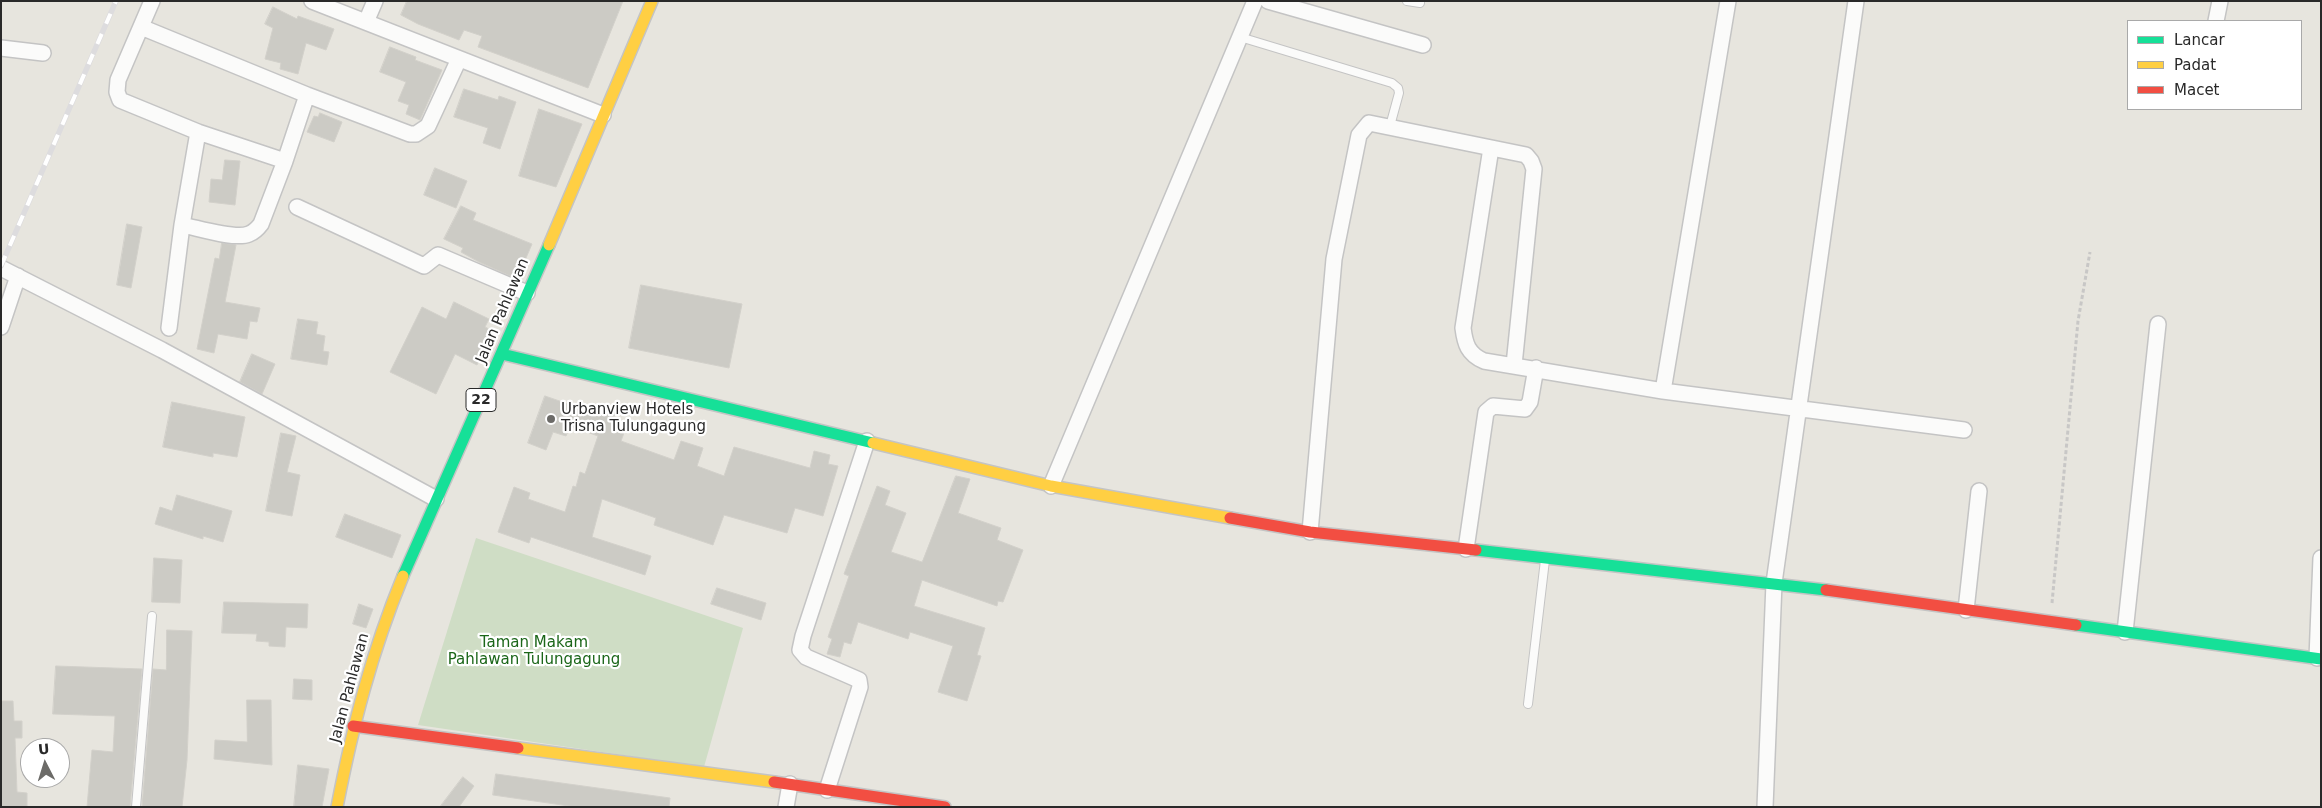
<!DOCTYPE html>
<html>
<head>
<meta charset="utf-8">
<style>
  body { margin:0 }
  #map { position:relative; width:2322px; height:808px; overflow:hidden; background:#e7e5de; font-family:"DejaVu Sans",sans-serif }
  canvas { display:block }
  .frame { position:absolute; inset:0; border:2px solid #292929; pointer-events:none }
  .legend { position:absolute; left:2127px; top:20px; width:175px; height:90px; box-sizing:border-box; background:#fff; border:1px solid #a9a9a9; margin:0; padding:6px 9px; list-style:none; font-size:15px; color:#292929 }
  .legend li { display:flex; align-items:center; gap:10px; height:25px }
  .legend b { width:25px; border:1px solid #a9a9a9 }
  .north { position:absolute; left:20px; top:738px; width:50px; height:50px; box-sizing:border-box; background:#fff; border:1px solid #a9a9a9; border-radius:50%; rotate:355deg; font-size:14px; font-weight:700; line-height:20px; text-align:center; color:#292929 }
  .north::after { content:''; display:block; margin:auto; width:18px; height:22px; background:#6c6b68; clip-path:polygon(50% 0,100% 100%,50% 72%,0 100%) }
</style>
</head>
<body>
<div id="map">
<canvas width="2322" height="808"></canvas>
<div class="frame"></div>
<ul class="legend">
<li><b style="height:6px;background:#16e098"></b>Lancar</li>
<li><b style="height:6px;background:#ffcf43"></b>Padat</li>
<li><b style="height:6px;background:#f24e42"></b>Macet</li>
</ul>
<div class="north">U</div>
</div>
<script>
const context = document.querySelector('canvas').getContext('2d');
context.lineJoin = 'round';
function fillPath(path, color) {
  context.fillStyle = color;
  context.fill(path, 'evenodd');
}
function trace(path, color, width, dash) {
  context.strokeStyle = color;
  context.lineWidth = width;
  context.lineCap = dash ? 'butt' : 'round';
  context.setLineDash(dash || []);
  context.stroke(path);
}
function drawText(font, color, halo, rows, align = 'center') {
  context.font = font + ' "DejaVu Sans",sans-serif';
  context.lineWidth = 4.5;
  context.setLineDash([]);
  context.textBaseline = 'middle';
  context.strokeStyle = halo;
  context.fillStyle = color;
  for (const [text, x, y, turn = 0] of rows) {
    context.save();
    context.translate(x, y);
    context.rotate((+turn || 0) * Math.PI / 180);
    context.textAlign = isNaN(turn) ? turn : align;
    if (halo) context.strokeText(text, 0, 0);
    context.fillText(text, 0, 0);
    context.restore();
  }
}
const cemetery = new Path2D(`
  M476,538L743,628L704,767L418,725Z`);
const building = new Path2D(`
  M407,1H623L588,88L478,47L482,36L464,30L459,40L418,24L401,15Z
  M273,7L297,19L298,16L334,29L326,50L306,43L298,74L280,69L281,63L265,59L273,28L265,24Z
  M390,47L416,57L415,60L442,70L420,120L406,114L409,105L398,101L406,82L380,72Z
  M464,89L498,100L499,96L516,102L500,149L483,143L488,128L454,117Z
  M539,109L582,124L556,187L519,176Z
  M320,113L342,122L334,142L307,132L314,116L318,117Z
  M225,160L240,161L235,205L209,202L211,179L222,180Z
  M435,168L467,181L456,208L424,195Z
  M461,206L476,213L473,220L532,244L517,279L479,262L461,252L463,248L444,239Z
  M127,224L142,227L131,288L117,285Z
  M222,243L236,245L225,302L260,308L257,322L250,321L247,339L218,334L214,353L197,349L215,258L219,259Z
  M641,285L742,304L729,368L629,348Z
  M454,302L489,319L485,327L493,331L477,365L455,354L436,394L390,372L422,307L446,319Z
  M298,319L318,322L316,334L325,336L323,351L329,352L327,365L291,359Z
  M252,354L275,364L262,394L240,382Z
  M545,396L600,415L603,408L616,413L614,420L627,425L621,441L674,460L681,441L703,448L697,466L724,476L734,447L810,468L814,451L830,455L828,464L838,466L823,516L795,508L787,533L724,515L713,545L654,525L656,518L602,499L592,537L651,556L645,575L531,537L529,543L498,532L514,487L530,493L528,499L565,512L573,486L576,487L580,472L585,474L598,436L570,426L566,436L553,432L546,450L528,443Z
  M172,402L245,417L237,457L213,453V457L163,447Z
  M281,433L296,436L287,472L300,475L292,516L266,511Z
  M956,476L970,479L958,513L1001,528L997,540L1023,550L1003,602L998,601L997,606L922,580L914,606L985,628L977,655L981,656L967,701L938,692L953,646L910,632L908,639L858,622L851,644L844,642L840,657L827,654L832,639L828,637L849,576L844,574L877,486L890,491L885,505L906,513L891,552L922,562Z
  M177,495L232,511L223,542L203,536V539L155,524L160,507L172,511Z
  M345,514L401,535L392,558L336,537Z
  M154,558L182,560L180,603L152,602Z
  M717,588L766,603L761,620L711,604Z
  M224,602L308,604L307,628L286,627L285,647L269,646V642L256,641L257,634L222,633Z
  M359,604L373,609L366,628L353,624Z
  M167,630L192,631L187,760L182,807H142L153,669L166,670Z
  M56,666L142,669L130,807H87L92,750L113,752L115,716L53,714Z
  M294,679L312,680V700L293,699Z
  M247,700H271L272,765L214,759L215,740L247,742Z
  M1,701H13L14,721H22V738H15L17,792L27,793V807H1Z
  M298,765L329,769L322,807H294Z
  M496,774L670,798L669,807H576L493,795Z
  M463,777L474,786L459,807H440Z`);
const path = new Path2D(`
  M2052,603L2078,321L2090,252`);
const lane = new Path2D(`
  M1407,1L1420,3
  M1240,37L1392,83L1398,88L1399,93L1390,126
  M1528,704L1545,560
  M136,807L152,616`);
const street = new Path2D(`
  M152,1L118,80L117,92L120,100L198,132L182,225L169,328
  M312,1L603,115
  M1268,1L1423,45
  M2216,21L2220,1
  M366,22L375,1
  M141,27L307,95L410,134H416L428,126L459,59
  M1,48L43,53
  M198,132L285,161
  M1491,148L1463,328C1465,344 1468,354 1484,361L1663,391L1964,430
  M297,207L424,266L438,255L527,293
  M182,225C198,228 235,240 249,234C254,232 258,228 261,224L285,161L307,95
  M1,268L162,350L436,499
  M1,327L18,276
  M1663,391L1728,1
  M1051,486L1255,1
  M1310,532L1334,259L1359,135L1369,123L1526,155L1531,161L1534,169L1514,365
  M1466,549L1486,412L1493,406L1525,409L1530,402L1536,368
  M1966,610L1979,491
  M2125,632L2158,324
  M2317,658L2321,558
  M827,790L860,687L859,680L806,657L800,650L803,636L867,441
  M786,807L790,784
  M1765,807L1774,583L1856,1`);
const fast = new Path2D(`
  M502,354L873,443
  M1476,550L1826,590
  M403,576L549,245
  M2076,625L2321,659`);
const slow = new Path2D(`
  M549,245L652,1
  M873,443L1051,486L1230,518
  M518,748L774,782
  M337,807C353,725 371,654 403,576`);
const jam = new Path2D(`
  M1230,518L1310,532L1476,550
  M1826,590L2076,625
  M353,726L518,748
  M774,782L945,807`);
const rail = new Path2D(`
  M1,266L116,1`);
const markers = [
  [551,419,5,"#6c6b68"]
];
const shields = [
  [481,400,30]
];
const shieldNames = [
  ["22",481,400]
];
const streetNames = [
  ["Jalan Pahlawan",503,311,-67],
  ["Jalan Pahlawan",350,688,-75]
];
const poiNames = [
  ["Urbanview Hotels",561,410],
  ["Trisna Tulungagung",561,427]
];
const parkNames = [
  ["Taman Makam",534,643],
  ["Pahlawan Tulungagung",534,660]
];
fillPath(cemetery, '#cfddc5');
fillPath(building, '#cccbc5');
trace(building, '#d2d0ca', 1);
trace(lane, '#c4c4c4', 10);
trace(street, '#c4c4c4', 18);
trace(fast, '#c4c4c4', 14);
trace(slow, '#c4c4c4', 14);
trace(jam, '#c4c4c4', 14);
trace(path, '#c8c7c6', 3, [4, 2.5]);
trace(lane, '#fbfbfa', 8);
trace(street, '#fbfbfa', 15);
trace(fast, '#16e098', 11);
trace(slow, '#ffcf43', 11);
trace(jam, '#f24e42', 11);
trace(rail, '#dddcde', 5.5);
trace(rail, '#fff', 4, [11]);
for (const [x, y, r, color] of markers) {
  const dot = new Path2D();
  dot.arc(x, y, r, 0, 2 * Math.PI);
  context.fillStyle = color;
  context.fill(dot);
  trace(dot, '#fff', 2);
}
for (const [x, y, w] of shields) {
  const box = new Path2D();
  box.roundRect(x - w / 2, y - 11.5, w, 23, 4);
  context.fillStyle = '#fff';
  context.fill(box);
  trace(box, '#292929', 1);
}
drawText('bold 14px', '#292929', null, shieldNames);
drawText('15px', '#292929', '#fff', streetNames);
drawText('15px', '#292929', '#fff', poiNames, 'left');
drawText('15px', '#1b6619', '#fff', parkNames);
</script>
</body>
</html>
